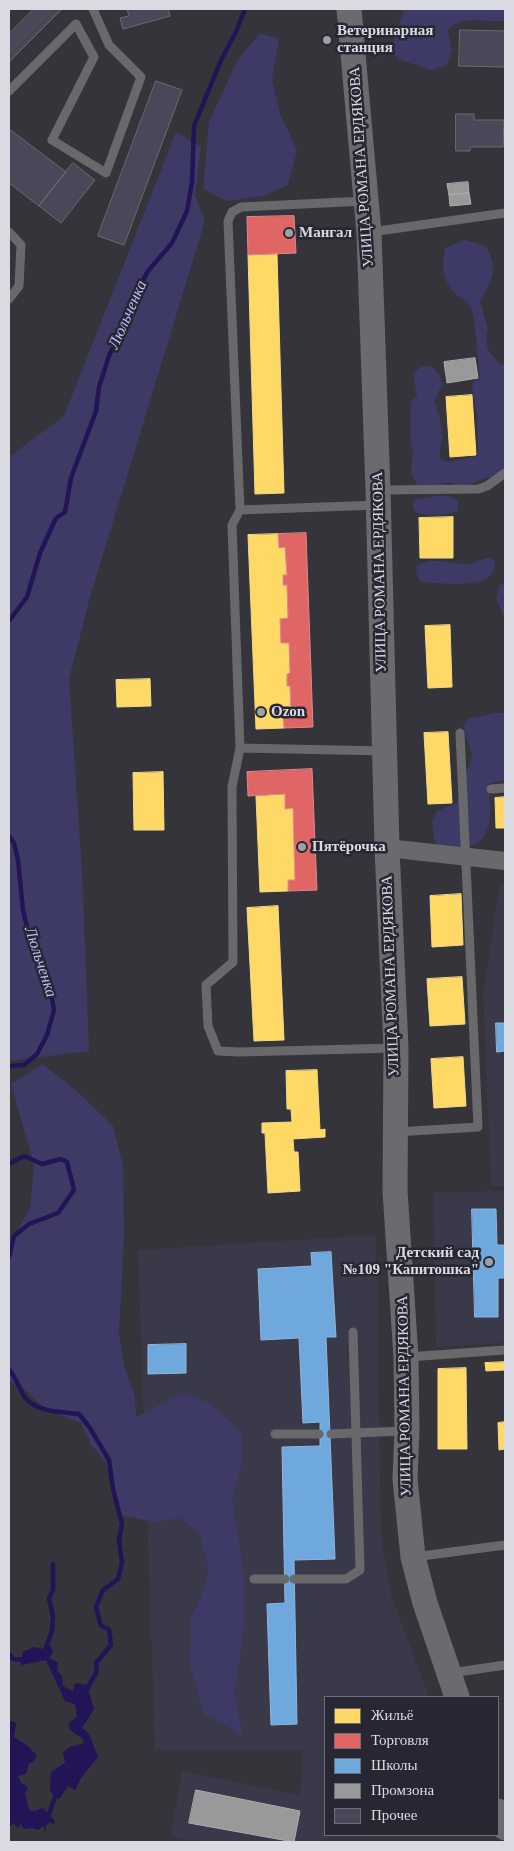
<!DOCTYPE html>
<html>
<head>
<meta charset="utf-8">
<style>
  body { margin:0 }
  #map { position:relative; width:514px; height:1851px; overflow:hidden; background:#34343a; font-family:"Times New Roman",serif }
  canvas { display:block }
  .frame { position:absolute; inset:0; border:10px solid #d9dae2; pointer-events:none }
  .legend { position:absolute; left:324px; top:1696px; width:175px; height:140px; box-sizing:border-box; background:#272733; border:1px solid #6e6f79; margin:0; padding:6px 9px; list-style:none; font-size:15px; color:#d9dae2 }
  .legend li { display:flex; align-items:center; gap:10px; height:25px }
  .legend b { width:25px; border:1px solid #6e6f79 }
</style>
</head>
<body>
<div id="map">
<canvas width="514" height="1851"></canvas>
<div class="frame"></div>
<ul class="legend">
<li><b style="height:14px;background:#ffd966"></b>Жильё</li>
<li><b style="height:14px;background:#e06666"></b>Торговля</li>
<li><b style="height:14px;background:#6fa8dc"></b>Школы</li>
<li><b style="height:14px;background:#999"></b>Промзона</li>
<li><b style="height:14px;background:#494758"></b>Прочее</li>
</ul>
</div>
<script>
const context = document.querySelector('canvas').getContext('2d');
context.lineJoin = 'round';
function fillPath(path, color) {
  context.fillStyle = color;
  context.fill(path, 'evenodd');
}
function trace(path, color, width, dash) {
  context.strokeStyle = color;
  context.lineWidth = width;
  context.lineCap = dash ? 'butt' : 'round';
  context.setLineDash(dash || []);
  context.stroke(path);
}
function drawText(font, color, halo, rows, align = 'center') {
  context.font = font + ' "Times New Roman",serif';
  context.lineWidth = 5;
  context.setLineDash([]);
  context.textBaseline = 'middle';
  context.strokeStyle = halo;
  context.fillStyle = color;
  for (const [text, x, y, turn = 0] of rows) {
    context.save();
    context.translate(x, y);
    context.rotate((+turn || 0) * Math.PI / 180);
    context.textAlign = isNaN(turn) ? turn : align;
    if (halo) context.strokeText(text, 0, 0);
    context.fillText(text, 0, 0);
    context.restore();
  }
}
const built = new Path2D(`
  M500,885L505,886V1186H491L483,992Z
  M505,1191V1343L436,1347L433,1192Z
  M376,1235L381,1533L391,1595L429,1696L325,1697V1835H332L324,1842H200L171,1836L182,1771L300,1795L303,1750H155L138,1250Z`);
const green = new Path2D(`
  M403,9H505V21C486,23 462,14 448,30L452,50L447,65L432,70L397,59C388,35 400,31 403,9Z
  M260,33L279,39L272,79L280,114L297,150L288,185L264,196L227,201L203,189L209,122L237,61Z
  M176,132L201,147L195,196L205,221L90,597L69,679L82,871L89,1051L9,1061V457L64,416Z
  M465,240L486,246C499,270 492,280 480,301L488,329L486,339L488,350L500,364L505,365V468L497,477L484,478L474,483L461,485L449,482L435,486L418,487L411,472L413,449L411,445V401L417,396L413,374L420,367L431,366L439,374L442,384L434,402C440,414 442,426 442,439C441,447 438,452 441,460L448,462L478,456L477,415L472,387L474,381L480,378C476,355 478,331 471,308C469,301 463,300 457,295C443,283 441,265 445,248Z
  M435,496H447L458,500V511C446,516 427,516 415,512L413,505L417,499Z
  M488,558L494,560C501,592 441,583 421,582L416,574L417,566C433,556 448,563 465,564C473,564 480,560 488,558Z
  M505,583V619L496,599L499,585Z
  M495,713H505V780L488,784C491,809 496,842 464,848C454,850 444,850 435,843L432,822L437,811L457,803L459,797L458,784L470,764L472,755L463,726L468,719Z
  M43,1064L80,1094L113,1126L123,1166L124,1234L119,1333L125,1369L135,1396L136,1417L183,1393L209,1403L242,1432L243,1457L232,1502L244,1575V1625L235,1695L243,1735L204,1714L190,1666L191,1616L201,1596L209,1570L199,1533L180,1518L153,1522L120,1515L105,1460L91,1445L81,1423L46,1409L24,1389L9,1381V1245L30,1208L34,1165L11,1084Z`);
const water = new Path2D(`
  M48,1640L53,1652L49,1658L58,1663L57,1671L62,1676L63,1686L73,1691L75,1683L87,1685L94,1709L82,1728L89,1734L98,1757L81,1778L75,1790L68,1786L59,1799L55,1798L50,1790L51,1772L65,1763L63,1752L70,1747L84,1743L83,1739C77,1733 68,1733 69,1723L77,1717L75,1704L65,1701L46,1660L22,1665L20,1663L23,1652L34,1647L42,1649Z
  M14,1721L16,1724L14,1737L28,1746L37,1756L32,1763H29L26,1774L18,1776L21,1783L28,1787L25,1794L29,1810L35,1811L43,1808L55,1821L54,1825L50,1822L46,1826V1832L43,1826L38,1830L33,1828L24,1829L21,1824L18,1828L13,1823L9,1828V1722Z`);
const homes = new Path2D(`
  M277,254L284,493L255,494L248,255Z
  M472,395L476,455L450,457L446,397Z
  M453,517V558H420L419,518Z
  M278,534L279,548L285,547L287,575H283V585H287L288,618L280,619L281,643H289L290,673L287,674V686H290L291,714L283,715L284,728L256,729L248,535Z
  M450,625L452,687L428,688L425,626Z
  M150,679L151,706L117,707L116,680Z
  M448,732L452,803L428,804L424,733Z
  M163,772L164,830H134L133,773Z
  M285,794V809L293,808L295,880H288V891L260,892L256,796Z
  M505,797V828H496L495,798Z
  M461,894L463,945L432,947L430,896Z
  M278,906L284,1040L254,1041L247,908Z
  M462,977L465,1024L430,1026L427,979Z
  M463,1057L466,1106L434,1108L431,1059Z
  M317,1070L320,1130L325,1129V1137L293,1139L294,1152H298L300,1191L268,1193L265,1133H262V1123L292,1122L291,1109H287L286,1071Z
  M505,1362V1370L486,1371L485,1363Z
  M466,1368L467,1449H438V1369Z
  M505,1422V1449L499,1450L498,1423Z`);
const shops = new Path2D(`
  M294,216L296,253L248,255L247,217Z
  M306,533L313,727L284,728L283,715L291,714L290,686H287V674L290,673L289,643H281L280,619L288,618L287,585H283V575H287L285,547L279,548L278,534Z
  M312,769L317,890L288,891V880H295L293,808L285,809V794L248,796L247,772Z`);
const schools = new Path2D(`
  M496,1023H505V1051L497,1052Z
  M472,1209H496L497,1245H505V1278H498V1317H475Z
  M331,1252L336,1337H326L335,1559L294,1560L297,1724L271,1725L267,1604L285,1603L282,1447L320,1446V1422L303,1423L299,1338L261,1340L258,1269L312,1266L311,1253Z
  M186,1344V1373L148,1374V1345Z`);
const industry = new Path2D(`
  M468,182L469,193L449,195L447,184Z
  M469,193L471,204L450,206L449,195Z
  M475,358L478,378L447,383L444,362Z
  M196,1790L300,1811L294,1842L189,1823Z`);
const stream = new Path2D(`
  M9,621L27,597L40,553L56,518L65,512L71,478L96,411L99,387L110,353L123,333L135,296L148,271L172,243L187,211L192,182L194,126L221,60L235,34L245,9
  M9,836L14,843L18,860L23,910L28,931L41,967L49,981L54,1010L47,1035L37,1054L24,1065L9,1066
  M9,1164L24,1156L42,1164L61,1159L67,1162L74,1190L58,1213L29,1224L14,1236L9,1257
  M9,1369C15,1377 19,1387 24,1396C34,1412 62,1412 79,1414L90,1428L109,1460L113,1489L122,1524L119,1540L122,1563L118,1579L103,1590L96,1607L101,1626L109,1629L111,1645L96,1663L97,1671L86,1691
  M47,1644L52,1631L53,1617L49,1598L53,1590V1564
  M9,1654L13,1659L26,1660
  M44,1817L49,1814L56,1794`);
const building = new Path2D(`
  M34,9H62L9,62V34Z
  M127,9H168L170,16L123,29L120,18L129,16Z
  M460,30L505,31V67L459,66Z
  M156,81L182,90L124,245L98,236Z
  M456,114H474V120H504L503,147H470V151H456Z
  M9,129L66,172L39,206L9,183Z
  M73,163L95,180L61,223L39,206Z`);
const lane = new Path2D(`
  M9,91L76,24L94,57L52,140L106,173L141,77L109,45L93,9
  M365,201L241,207L232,212L228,221L240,510L232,525L240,748L232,787L233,962L206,985L208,1026L218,1051L239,1052L395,1048
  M9,232L21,245L19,286L9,299
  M371,232L505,213
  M380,490L478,489L487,486L505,473
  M240,510L378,505
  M240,748L384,751
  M491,789L505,788
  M396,1132L478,1127L460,733
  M408,1357L505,1350
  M275,1434H319
  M331,1434L404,1431
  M414,1557L505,1545
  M254,1579H285
  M294,1579H346L360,1570L353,1332
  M451,1673L505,1665`);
const street = new Path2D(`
  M387,848L505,861`);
const secondary = new Path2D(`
  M349,9L369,233L378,490L387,848L396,1048L395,1191L406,1357L407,1431L405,1479L413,1557L425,1603L457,1697
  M498,1811L505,1828`);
const markers = [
  [327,40,5,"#9fa0a7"],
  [289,233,5,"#9fa0a7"],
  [261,712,5,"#9fa0a7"],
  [302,847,5,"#9fa0a7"],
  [489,1262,5,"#9fa0a7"]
];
const poiNames = [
  ["Ветеринарная",337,31],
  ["станция",337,48],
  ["Мангал",299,233],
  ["Ozon",271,712],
  ["Пятёрочка",312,847],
  ["Детский сад",479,1253,"right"],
  ["№109 \"Капитошка\"",479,1270,"right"]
];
const streetNames = [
  ["УЛИЦА РОМАНА ЕРДЯКОВА",362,167,-94],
  ["УЛИЦА РОМАНА ЕРДЯКОВА",380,572,-91],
  ["УЛИЦА РОМАНА ЕРДЯКОВА",391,976,-92],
  ["УЛИЦА РОМАНА ЕРДЯКОВА",405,1396,-91]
];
const waterNames = [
  ["Люльченка",128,315,-66],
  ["Люльченка",40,962,72]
];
fillPath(built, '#39394a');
fillPath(green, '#3d3b65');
fillPath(water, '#231357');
fillPath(homes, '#ffd966');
trace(homes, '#f4d98b', 1);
fillPath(shops, '#e06666');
trace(shops, '#de898b', 1);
fillPath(schools, '#6fa8dc');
trace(schools, '#8fb7de', 1);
fillPath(industry, '#999');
trace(industry, '#acacaf', 1);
trace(stream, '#231357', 4.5);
fillPath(building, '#494758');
trace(building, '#6a6a6f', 1);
trace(lane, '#69696b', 9);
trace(street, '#69696b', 18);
trace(secondary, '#6b6b6f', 25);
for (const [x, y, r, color] of markers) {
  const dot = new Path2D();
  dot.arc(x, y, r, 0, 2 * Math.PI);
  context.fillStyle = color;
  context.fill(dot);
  trace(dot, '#272733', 2);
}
drawText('bold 15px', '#d9dae2', '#272733', poiNames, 'left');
drawText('15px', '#d9dae2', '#272733', streetNames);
drawText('italic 16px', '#bdbdfe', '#272733', waterNames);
</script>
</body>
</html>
